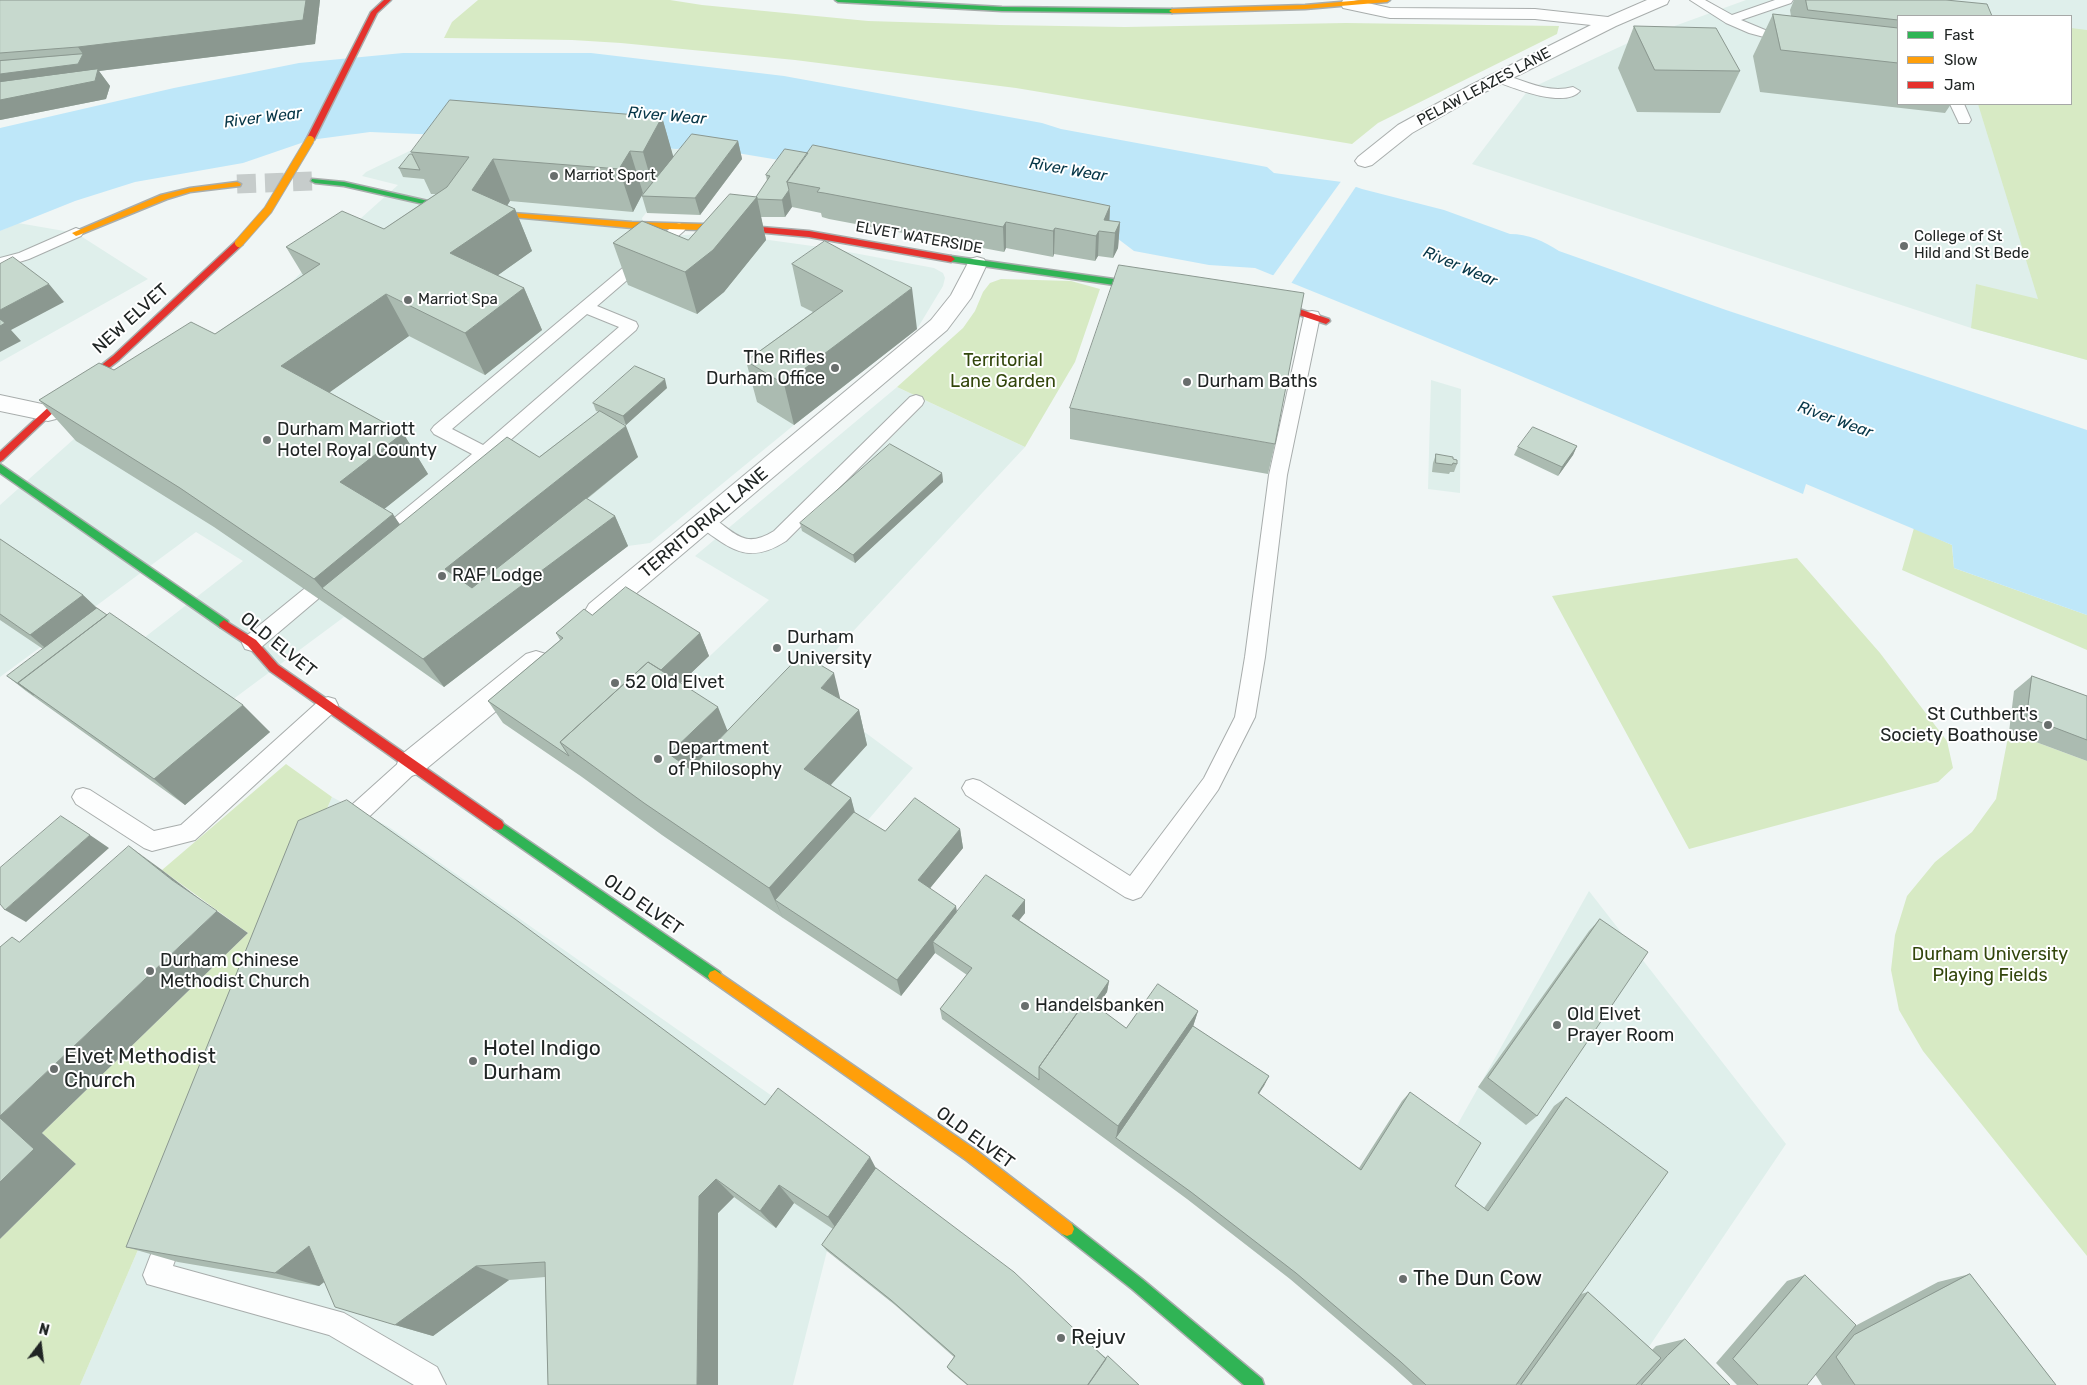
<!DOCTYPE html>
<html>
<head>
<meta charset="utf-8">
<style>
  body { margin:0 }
  #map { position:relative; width:2087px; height:1385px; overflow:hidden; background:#f0f6f5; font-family:Rubik,sans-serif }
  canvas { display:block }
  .legend { position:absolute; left:1897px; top:15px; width:175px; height:90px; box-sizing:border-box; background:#fff; border:1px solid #a6a8a7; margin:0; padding:6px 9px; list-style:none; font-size:15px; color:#202524 }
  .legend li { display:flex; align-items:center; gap:10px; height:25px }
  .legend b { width:25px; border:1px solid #a6a8a7 }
  .north { position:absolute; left:15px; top:1320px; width:50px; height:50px; -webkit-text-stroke:4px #fff; paint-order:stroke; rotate:15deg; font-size:14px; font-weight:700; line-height:20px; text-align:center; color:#202524 }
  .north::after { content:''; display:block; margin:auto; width:18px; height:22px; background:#202524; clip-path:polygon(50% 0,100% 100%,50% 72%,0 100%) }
</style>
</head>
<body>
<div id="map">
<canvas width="2087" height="1385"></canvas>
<ul class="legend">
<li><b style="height:6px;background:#30b455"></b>Fast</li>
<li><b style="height:6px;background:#ff9f0a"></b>Slow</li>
<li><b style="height:6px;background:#e5322d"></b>Jam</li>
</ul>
<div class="north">N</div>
</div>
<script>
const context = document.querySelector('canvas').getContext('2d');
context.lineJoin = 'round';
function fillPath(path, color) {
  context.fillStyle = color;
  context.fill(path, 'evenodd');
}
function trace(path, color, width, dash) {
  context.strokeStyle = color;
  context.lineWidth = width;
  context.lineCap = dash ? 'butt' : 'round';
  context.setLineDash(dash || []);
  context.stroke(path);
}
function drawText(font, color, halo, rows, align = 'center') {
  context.font = font + ' Rubik,sans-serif';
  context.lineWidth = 4;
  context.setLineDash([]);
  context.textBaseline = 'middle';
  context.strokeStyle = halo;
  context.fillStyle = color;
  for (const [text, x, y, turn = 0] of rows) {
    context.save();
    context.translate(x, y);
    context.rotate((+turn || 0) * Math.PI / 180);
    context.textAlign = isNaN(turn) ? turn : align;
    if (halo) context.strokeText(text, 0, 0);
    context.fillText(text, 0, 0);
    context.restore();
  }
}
const built = new Path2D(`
  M1746,0H2087V360L1971,328L1472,164L1529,89L1628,43ZM1898,16H2071V104H1898Z
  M632,143L693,152L642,218L647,238L697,234L740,236L827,248L934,268L943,273L945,278L943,286L917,329L794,425L650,543L628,546L444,687L344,617L232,700L270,732L185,805L140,641L243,561L196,532L0,677V505L75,438L251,322L313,261L398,185L362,176L366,172L424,144Z
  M18,223L76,233L148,279L0,362V231Z
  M1431,380L1461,389L1460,493L1428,489Z
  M897,387L1025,447L844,641L804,687L913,768L783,918L662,835L582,777L769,600L695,556Z
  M332,797L389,827L792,1110L880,1176L827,1251L793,1385H80Z
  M1589,891L1786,1144L1638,1363L1392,1366L1338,1320L1451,1136Z`);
const green = new Path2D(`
  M478,0H670L702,5L868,21L1000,25L1125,27L1346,23L1559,26L1557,34L1378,123L1352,144L1016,88L795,60L621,43L572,40L444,38L452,22Z
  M2071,28L2087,30V360L1971,328L1976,284L2038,299L1978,104H2071Z
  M1001,279L1071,281L1100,289L1075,362L1025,447L897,387L963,328L975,311L983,292L990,283Z
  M1914,528L1952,545L1954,568L2087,615V650L1902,570Z
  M1797,558L1880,653L1947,741L1953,768L1938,782L1689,849L1552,596Z
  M2009,732L2087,761V1256L1923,1051L1899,1010L1891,970L1895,935L1907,896L1935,862L1972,832L1996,799Z
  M286,764L332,797L80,1385H0V1239L76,1164L42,1133L248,933L162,870Z`);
const water = new Path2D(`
  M403,53H591L784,76L1042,123L1061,129L1267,167L1274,173L1342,182L1362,189L1444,210L1510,234C1528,234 1544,241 1559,251L1726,310L2087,430V615L1954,568L1952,545L1806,484L1803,494L1509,371L1255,268L1209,265L1134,251L1109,232L815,166L701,147L676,149L563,140L370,132L310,140L243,163L135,182L75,201L0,231V128L174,88L299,63Z`);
const pier = new Path2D(`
  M1342,180L1357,185L1290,285L1272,277Z`);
const secondaryTunnel = new Path2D(`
  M237,184L315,181`);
const lane = new Path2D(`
  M1690,0H1705L1732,15L1775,0H1793L1791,3L1741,20L1770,32L1794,37L1796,40L1790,44L1749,33L1726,23Z
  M1500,74C1525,80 1546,94 1573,87L1580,91C1565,109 1513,88 1495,81L1493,78Z
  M1950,104H1964L1971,120L1969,123H1959Z
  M679,223L684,225L686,228L684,231L597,306L636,322L638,326L636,330L491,457L393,539L387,541L381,539L378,534L381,529L472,454L434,434L431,430L434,426L674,225ZM587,314L619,327L483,445L452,429Z
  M76,228L81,230L83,233L81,236L29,259L0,268V258L19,253Z
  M1312,311L1318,312L1320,316L1287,475L1265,657L1255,717L1218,790L1141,897L1133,900L1125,897L966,795L962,788L966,781L973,779L980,781L1130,876L1204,778L1235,717L1245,657L1269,475L1304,316L1306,312Z
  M916,395L922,397L924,401L922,405L786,541C749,565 732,550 700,527L697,522L700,517L706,515L712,517C736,534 745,549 774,531L910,397Z
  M311,587L318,589L320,594L318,599L259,649L252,651L245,649L242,643L245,637L304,589Z
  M328,697L335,699L338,705L335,711L195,840L152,851L144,848L76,804L72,797L76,790L83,788L90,790L154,831L181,825L321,699Z
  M411,755L418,758L421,764L418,770L351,834L343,837L335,834L332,827L335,820L404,758Z
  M172,1219L181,1223L185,1232L173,1266L344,1313L437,1367L446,1385H414L329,1335L147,1284L143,1275L163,1223Z`);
const street = new Path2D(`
  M1343,0H1354L1390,8L1535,9L1608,17L1647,0H1669L1667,4L1616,26L1481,94L1412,133L1372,165L1365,167L1358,165L1355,161L1358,157L1398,125L1469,86L1591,25L1535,19L1390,18L1343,8L1341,4Z
  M977,257L984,259L987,264L971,298L947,330L607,618L598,621L589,618L585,611L589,604L931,320L951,295L970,259Z
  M0,395L56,407L60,413L56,419L48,421L0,411Z
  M536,651L546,654L550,662L546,670L421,773L411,776L401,773L397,764L401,755L526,654Z`);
const fast = new Path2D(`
  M835,0H876L1002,7L1172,9L1175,11L1172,13L1002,11L838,2Z
  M312,179L344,182L459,208L463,210L459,212L344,186L315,183L311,181Z
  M951,256L1149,284L1153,287L1149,290L948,261V257Z
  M0,464L228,621L229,624L228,627H220L0,473Z
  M498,820L720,972L722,976L720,980L715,982L710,980L494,829L492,825L494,821Z
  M1067,1222L1072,1224L1142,1279L1262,1379L1264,1385H1244L1132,1289L1062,1234L1060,1229L1062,1224Z`);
const slow = new Path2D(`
  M1363,0H1390L1387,2L1305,9L1172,13L1169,11L1172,9L1305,5Z
  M237,182L241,184L240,186L190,192L167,199L79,235L76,236L72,233L161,195L190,188Z
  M499,212L632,222L737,225L741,228L737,231L632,228L502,216H499Z
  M715,970L976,1150L1072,1224L1074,1229L1072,1234L1067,1236L1062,1234L966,1160L710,980L708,976L710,972Z`);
const jam = new Path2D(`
  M384,0H391L377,13L314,140L307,142L306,140L371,12Z
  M737,225L809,231L951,256L955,259L951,262L809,237L734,230L733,228Z
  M239,240L243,243L242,245L119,360L59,407L3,460L0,462V452L53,403L113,356L236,241Z
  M1266,298L1329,319L1330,321L1326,324L1263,303L1262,301Z
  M224,620L256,640L278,665L502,821L504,825L502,829L498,830L494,829L270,671L248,646L220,627L219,624Z`);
const slowBridge = new Path2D(`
  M239,243L268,210L310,140`);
const wall = new Path2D(`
  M0,0H320L315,44L99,71L110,86L106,99L0,120Z
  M1794,0H1946L1898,16V104H1951L1945,113L1760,92L1753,56L1773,14L1791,16L1790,10Z
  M1634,26L1740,71L1720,113L1637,112L1618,68Z
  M662,117L673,157L738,141L742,159L700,215L647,213L642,196L644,193H643L633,212L510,201L507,206L515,209L532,251L498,275L524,288L542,330L485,375L409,336L329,392L403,433L428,474L384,509L400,524L539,457L599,412L596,411L593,403L667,388L626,425L613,419L638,457L587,499L615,516L628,546L444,687L345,617L214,527L76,441L39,400L114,370L215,334L303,275L286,247L384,229L436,194H431L424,179L403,177L399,168L412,154L411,152Z
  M766,175L1110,206L1109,221L1120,222L1118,248L1113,258L1098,256L1095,261L1054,254L1053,257L1006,248L1004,252L829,219L822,217L821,213L792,207L785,217H761L766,240L724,292L697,314L628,285L613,243L688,240L756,197L767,181Z
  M792,264L917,329L794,425L757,402L746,361L813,312L801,306Z
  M1070,408L1275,444L1268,474L1070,439Z
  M1577,446L1573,455L1558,476L1514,455L1518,447Z
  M1436,454L1453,459L1457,464L1454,472H1450L1449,474L1432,472L1433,463Z
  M942,473L943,482L855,563L802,531L800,523Z
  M0,539L83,595L97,608L270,732L185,805L26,691L7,676L43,649L0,620Z
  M592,615L700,633L709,656L681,683L727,730L841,699L859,710L867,745L831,785L851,798L854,812L885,831L960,829L963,848L930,888L957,912L1025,900V913L1019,920L1109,981L1107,992L1097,1007L1126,1028L1198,1011L1193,1026L1269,1076L1259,1094L1359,1168L1402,1101L1410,1092L1455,1186L1484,1208L1554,1106L1566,1097L1581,1294L1588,1292L1652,1350L1656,1346L1685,1339L1730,1385H1413L1392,1366L1290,1279L1187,1199L942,1019L940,1009L967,975L935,953L901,996L783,918L662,835L582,777L503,723L488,701L560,640L556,633Z
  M2032,676L2087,696V761L2009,732L2014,691Z
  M1600,919L1537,1116L1526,1125L1478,1087L1589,931Z
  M765,1105L876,1168L1139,1385H967L949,1370L947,1367L954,1357L895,1305L827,1251L822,1245L833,1229L794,1203L776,1228L734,1197L718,1213V1385H548L545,1277L509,1280L433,1336L395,1325L324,1282L319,1286L178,1262L126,1247Z
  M1970,1274L2056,1385H1822L1815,1374L1807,1385H1737L1716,1363L1787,1281L1805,1275L1855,1326L1938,1282Z`);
const shadedWall = new Path2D(`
  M306,0H320L315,44L99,71L110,86L106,99L0,120V74L83,54L78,47Z
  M662,117L674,159L655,194L643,152Z
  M738,141L742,159L700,215L695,198Z
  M630,151L643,193L633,212L619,169Z
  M493,159L510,201L497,221L515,209L532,251L470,295L450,253L472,190Z
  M789,190L792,207L785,217L782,200Z
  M757,197L766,240L724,292L697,314L685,272Z
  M1110,206L1109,232L1104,220Z
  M1006,222V248L1004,252L1003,227Z
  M1120,222L1118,248L1113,258L1115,233Z
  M1055,228L1054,254L1053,257V231Z
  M1099,231L1098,256L1095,261L1096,236Z
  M49,284L64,302L11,330L21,341L0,352V310Z
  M524,288L542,330L485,375L465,333Z
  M912,288L917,329L794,425L784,384Z
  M386,294L409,336L309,407L281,366Z
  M665,379L667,388L626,425L623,416Z
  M626,426L638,457L463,598L445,569Z
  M403,433L428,474L368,522L340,482Z
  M1577,446L1573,455L1558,476L1562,467Z
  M942,473L943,482L855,563L853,555Z
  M393,514L419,554L322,588L314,579Z
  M615,516L628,546L444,687L423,659Z
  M83,595L114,624L63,663L30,635Z
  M700,633L709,656L593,766L573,752Z
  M834,673L843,710L821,688Z
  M243,705L270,732L185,805L154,779Z
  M718,707L732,742L686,789L669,754Z
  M859,710L867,745L815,802L804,769Z
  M851,798L860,831L775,900L783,918L769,888Z
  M960,829L963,848L922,898L918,880Z
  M90,835L109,848L26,922L5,910Z
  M129,846L162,870L205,903L172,880Z
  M1025,900V913L1013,928L1012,916Z
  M956,906L959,924L933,942L935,953L901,996L897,980Z
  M217,911L248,933L42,1133L76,1164L0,1239V1116Z
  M1109,981L1107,992L1049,1075L1045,1071Z
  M1198,1011L1190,1036L1116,1138L1118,1126Z
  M1269,1076L1264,1086L1253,1102L1258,1093Z
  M870,1157L880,1176L840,1234L828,1217Z
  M716,1179L734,1197L718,1213V1385H697L699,1196Z
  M779,1185L794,1203L776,1228L760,1211Z
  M309,1246L351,1261L319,1286L275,1273Z
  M476,1266L509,1280L433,1336L395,1325Z`);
const building = new Path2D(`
  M0,0H306L303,20L78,47L0,53Z
  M1806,0H1946L1987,4L1992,16H1898V20L1808,10Z
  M1773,14L1898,28V63L1781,50Z
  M1634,26L1716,28L1740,71L1655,70Z
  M83,54L78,64L0,74V61Z
  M98,69L95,81L0,100V82Z
  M450,100L662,117L643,152L630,151L619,169L493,159L472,190L515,209L450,253L524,288L465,333L386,294L281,366L403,433L340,482L393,514L314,579L180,488L39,400L99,363L114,370L191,322L215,334L320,264L286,247L342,211L384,229L447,187L469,157L411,152Z
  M692,134L738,141L695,198L642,196Z
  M813,145L1110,206L1104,220L1120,222L1115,233L1099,231L1096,236L1055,228L1053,231L1006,222L1003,227L824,193L817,192L820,188L787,182Z
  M785,149L808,153L787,182L789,190L782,200L757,199V197H756L770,176L766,175Z
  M410,154H412L420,170L399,168Z
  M730,194L757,197L713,250L685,272L613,243L642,221L688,240Z
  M825,241L912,288L784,384L746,361L843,291L792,264Z
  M13,257L49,284L0,310V264Z
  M1119,265L1304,293L1275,444L1070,408Z
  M0,319L5,323L0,326Z
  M635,366L665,379L623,416L593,403Z
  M600,411L626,426L445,569L472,588L586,498L615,516L423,659L322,588L507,437L539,457Z
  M1533,427L1577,446L1562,467L1518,447Z
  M890,444L942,473L853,555L800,523Z
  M1436,454L1453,457V459L1457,460V464L1453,463L1452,465L1436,463Z
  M0,539L83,595L30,635L0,614Z
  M626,587L700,633L661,670L648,662L560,742L569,756L488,701L563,638L556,633L584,609L592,615Z
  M97,608L107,615L18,683L34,695L7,676Z
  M110,613L243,705L154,779L18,683Z
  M802,654L834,673L821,688L859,710L804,769L851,798L769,888L644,803L560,742L648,662L718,707L669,754L690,769Z
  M2032,676L2087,696V740L2027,717Z
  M915,798L960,829L918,880L956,906L897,980L775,900L854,812L885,831Z
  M347,800L515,919L765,1105L778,1088L870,1157L828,1217L779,1185L760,1211L716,1179L699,1196L697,1385H548L545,1262L476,1266L395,1325L335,1307L309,1246L275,1273L126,1247L298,821Z
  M61,816L90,835L5,910L0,904V868Z
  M129,846L172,880L217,911L0,1116V947L12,937L19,942Z
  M986,875L1025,900L1012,916L1109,981L1093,1004L1087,999L1039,1067V1080L940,1009L972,968L933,942Z
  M1600,919L1648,952L1537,1116L1488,1078Z
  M1158,984L1198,1011L1118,1126L1039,1067L1087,999L1126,1028Z
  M1193,1026L1269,1076L1258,1093L1361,1170L1410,1092L1481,1143L1455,1186L1488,1211L1566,1097L1668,1172L1516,1385H1426L1401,1362L1296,1273L1191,1192L1116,1138Z
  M0,1118L34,1149L0,1182Z
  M876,1168L1014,1272L1106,1359L1088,1385H968L947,1367L955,1356L891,1300L822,1245Z
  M1970,1274L2056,1385H1855L1836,1357L1854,1335Z
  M1805,1275L1856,1325L1807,1385H1758L1733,1359Z
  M1588,1292L1661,1358L1636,1385H1521Z
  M1685,1339L1730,1385H1641L1667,1356Z
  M1108,1356L1139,1385H1088Z`);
const markers = [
  [554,176,5,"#696e6d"],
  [1904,246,5,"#696e6d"],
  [408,300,5,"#696e6d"],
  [835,368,5,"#696e6d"],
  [1187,382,5,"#696e6d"],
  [267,440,5,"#696e6d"],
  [442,576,5,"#696e6d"],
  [777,648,5,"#696e6d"],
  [615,683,5,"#696e6d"],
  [2048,725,5,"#696e6d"],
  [658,759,5,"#696e6d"],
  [150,971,5,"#696e6d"],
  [1025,1006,5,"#696e6d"],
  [1557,1025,5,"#696e6d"],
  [473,1061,5,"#696e6d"],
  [54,1069,5,"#696e6d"],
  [1403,1279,5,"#696e6d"],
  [1061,1338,5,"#696e6d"]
];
const farStreetnames = [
  ["PELAW LEAZES LANE",1484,87,-28],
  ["ELVET WATERSIDE",919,238,10]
];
const farPoinames = [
  ["Marriot Sport",564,176],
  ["College of St",1914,237],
  ["Hild and St Bede",1914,254],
  ["Marriot Spa",418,300]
];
const farWaternames = [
  ["River Wear",667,116,5],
  ["River Wear",263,118,-7],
  ["River Wear",1068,170,10],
  ["River Wear",1460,267,23],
  ["River Wear",1835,420,20]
];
const streetNames = [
  ["NEW ELVET",131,319,-42],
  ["TERRITORIAL LANE",704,523,-40],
  ["OLD ELVET",278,645,39],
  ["OLD ELVET",643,905,35],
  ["OLD ELVET",975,1138,36]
];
const poiNames = [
  ["The Rifles",825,358,"right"],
  ["Durham Office",825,379,"right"],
  ["Durham Baths",1197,382],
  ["Durham Marriott",277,430],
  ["Hotel Royal County",277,451],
  ["RAF Lodge",452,576],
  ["Durham",787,638],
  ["University",787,659],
  ["52 Old Elvet",625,683],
  ["St Cuthbert's",2038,715,"right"],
  ["Society Boathouse",2038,736,"right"],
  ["Department",668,749],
  ["of Philosophy",668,770],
  ["Durham Chinese",160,961],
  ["Methodist Church",160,982],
  ["Handelsbanken",1035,1006],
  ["Old Elvet",1567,1015],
  ["Prayer Room",1567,1036]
];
const parkNames = [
  ["Territorial",1003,361],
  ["Lane Garden",1003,382],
  ["Durham University",1990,955],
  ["Playing Fields",1990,976]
];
const nearPoinames = [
  ["Hotel Indigo",483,1049],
  ["Durham",483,1073],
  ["Elvet Methodist",64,1057],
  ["Church",64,1081],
  ["The Dun Cow",1413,1279],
  ["Rejuv",1071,1338]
];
fillPath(built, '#dfefeb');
fillPath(green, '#d7eac4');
fillPath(water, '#bee7f9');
fillPath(pier, '#f0f6f5');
trace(secondaryTunnel, '#c6cccb', 19, [19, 9]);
trace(lane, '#a8adac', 2);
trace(street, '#a8adac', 2);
trace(fast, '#a8adac', 3);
trace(slow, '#a8adac', 3);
trace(jam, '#a8adac', 3);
fillPath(lane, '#fdfefe');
fillPath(street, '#fdfefe');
fillPath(fast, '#30b455');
fillPath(slow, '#ff9f0a');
fillPath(jam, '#e5322d');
trace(slowBridge, '#a8adac', 10, []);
trace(slowBridge, '#ff9f0a', 8);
fillPath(wall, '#abbbb1');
fillPath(shadedWall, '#8b9890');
fillPath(building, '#c7d9ce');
trace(building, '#8b9890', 1);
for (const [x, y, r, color] of markers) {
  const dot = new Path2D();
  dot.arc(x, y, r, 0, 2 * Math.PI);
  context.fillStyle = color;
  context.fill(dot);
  trace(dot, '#fff', 2);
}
drawText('15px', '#202524', '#fff', farStreetnames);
drawText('15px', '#202524', '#fff', farPoinames, 'left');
drawText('italic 16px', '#063647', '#fff', farWaternames);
drawText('18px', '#202524', '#fff', streetNames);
drawText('18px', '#202524', '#fff', poiNames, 'left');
drawText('18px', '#32460b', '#fff', parkNames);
drawText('21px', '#202524', '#fff', nearPoinames, 'left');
</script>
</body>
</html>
